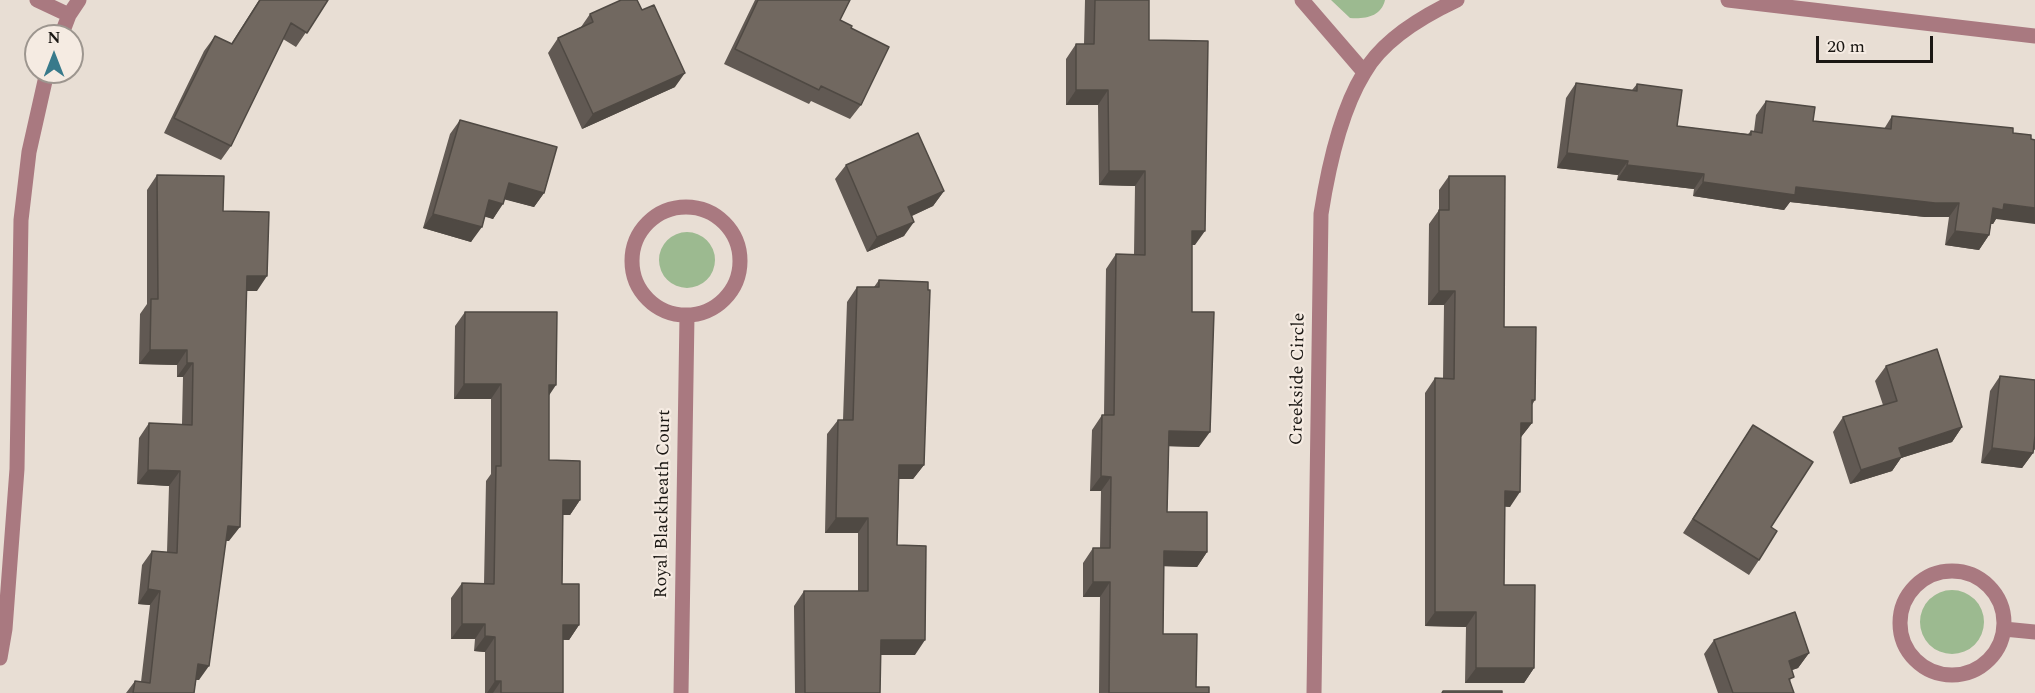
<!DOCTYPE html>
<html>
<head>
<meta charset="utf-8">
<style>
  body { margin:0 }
  #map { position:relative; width:2035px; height:693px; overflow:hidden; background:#e8ded4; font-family:Spectral,serif }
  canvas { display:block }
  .north { position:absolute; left:24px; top:24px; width:60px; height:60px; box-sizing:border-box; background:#f5ebe2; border:2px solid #9d968f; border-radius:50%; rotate:0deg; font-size:16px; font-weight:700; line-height:24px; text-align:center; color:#1a1713 }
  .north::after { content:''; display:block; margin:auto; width:21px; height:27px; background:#387a8b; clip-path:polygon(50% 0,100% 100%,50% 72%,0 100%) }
  .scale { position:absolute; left:1816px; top:36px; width:117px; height:27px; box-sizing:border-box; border:3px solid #1a1713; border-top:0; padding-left:8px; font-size:18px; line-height:21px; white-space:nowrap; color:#1a1713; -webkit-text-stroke:4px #f5ebe2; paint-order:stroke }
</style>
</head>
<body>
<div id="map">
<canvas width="2035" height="693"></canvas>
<div class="north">N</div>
<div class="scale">20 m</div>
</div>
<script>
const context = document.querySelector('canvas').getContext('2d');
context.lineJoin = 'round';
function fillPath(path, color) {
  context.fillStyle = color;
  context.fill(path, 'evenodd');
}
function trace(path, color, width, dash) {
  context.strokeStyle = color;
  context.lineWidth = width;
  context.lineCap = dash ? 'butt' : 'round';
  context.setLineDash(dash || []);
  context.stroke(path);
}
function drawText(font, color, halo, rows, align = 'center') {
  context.font = font + ' Spectral,serif';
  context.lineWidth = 4.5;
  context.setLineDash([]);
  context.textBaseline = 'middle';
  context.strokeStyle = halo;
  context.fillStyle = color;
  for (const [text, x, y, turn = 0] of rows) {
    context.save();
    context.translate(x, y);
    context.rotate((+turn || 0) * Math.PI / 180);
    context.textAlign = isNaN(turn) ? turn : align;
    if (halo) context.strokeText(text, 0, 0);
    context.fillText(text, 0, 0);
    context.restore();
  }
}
const green = new Path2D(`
  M1331,0H1385C1381,17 1365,19 1350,18Z
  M659 260a28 28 0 1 1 56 0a28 28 0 1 1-56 0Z
  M1920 622a32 32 0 1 1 64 0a32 32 0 1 1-64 0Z`);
const minor = new Path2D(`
  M37,0L69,15
  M1302,0L1364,72
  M1728,0L2035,36
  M61,36L69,15L79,0
  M632 261a54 54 0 1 1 108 0a54 54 0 1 1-108 0Z
  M1900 623a52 52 0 1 1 104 0a52 52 0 1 1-104 0Z
  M2004,629L2035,632
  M0,658L5,629L17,469L21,220L29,152L47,72
  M681,693L687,316
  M1314,693L1321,214C1328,169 1340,112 1364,73C1383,39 1423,16 1457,0`);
const wall = new Path2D(`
  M259,0H328L296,47L283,39L231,146L221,160L164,133L204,51L215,36L231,44Z
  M755,0H850L840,20L851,28L861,105L850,119L811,101L809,104L724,64Z
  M1085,0H1149V40L1195,245H1192V312L1199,447L1169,446L1167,512L1207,552L1197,567L1164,566L1163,634L1196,687L1209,693H1099L1100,597H1083V563L1093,548H1100L1101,491H1090L1092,430L1102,415H1104L1106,269L1116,254H1134L1135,186L1099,185L1098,105H1066V59L1076,44H1084Z
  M590,14L675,87L582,129L548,53L558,38L581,27Z
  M1576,83L1632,90L1637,84L1677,126L1748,134L1751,131H1754L1756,115L1766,101L1813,121L1884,129L1892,116L1996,219L1993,224H1991L1989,235L1979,250L1945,245L1949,217H1925L1790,202L1784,210L1693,196L1694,189L1617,180L1618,175L1557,168L1566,98Z
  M460,120L544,193L534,207L505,199L493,219L485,216L471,242L423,228L450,134Z
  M846,165L944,191L933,206L912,216L904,236L867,252L835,179Z
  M157,175L223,211L257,291H247L229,541H226L199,680H196L194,693H126L135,681L141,682L150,605L138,604L142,565L152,551L167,552L169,486L137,484L139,438L149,423L182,424L183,377H177V365L139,364L140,314L147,304V190Z
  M1449,176L1504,327L1535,400L1532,405V423L1521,437L1510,507L1504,506V585L1534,668L1524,683H1465L1466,627L1425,626V393L1435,378H1443L1444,305H1428L1429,224L1439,210V190Z
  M879,280L924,465L913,479H899L897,545L915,655H881L880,693H795L794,606L804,591H858V533H825L827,434L838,420H843L847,302L857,287H874Z
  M465,312L549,395V460L580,500L570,515H563L562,584L579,625L569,640H563V693H485V652L474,651L475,639H451V598L462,583L484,584L486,481L491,474V399H454L455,326Z
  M1886,366L1962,427L1952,442L1901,458L1892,471L1850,484L1833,432L1843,417L1883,405L1875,381Z
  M2000,376L2035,380V450L2033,449V453L2022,468L1981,463L1990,391Z
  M1753,425L1759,560L1749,575L1683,533Z
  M1714,640L1809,653L1798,668L1792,670L1790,682L1794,693H1718L1704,654Z`);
const shadedWall = new Path2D(`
  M685,73L675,87L582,129L593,114Z
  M1076,90H1108L1098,105H1066Z
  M1567,153L1628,161L1618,175L1557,168Z
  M1627,165L1704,174L1694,189L1617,180Z
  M1109,171H1145L1135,186L1099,185Z
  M1703,182L1796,187L1959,203L1949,217H1925L1790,202L1784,210L1693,196Z
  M509,183L544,193L534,207L499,198Z
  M944,191L933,206L898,222L908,207Z
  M489,200L503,204L493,219L479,215Z
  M2004,204L2035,208V224L1996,219L1993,224L1983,223L1993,208Z
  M433,214L482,227L471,242L423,228Z
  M914,222L904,236L867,252L877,237Z
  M1192,231H1205L1195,245H1182Z
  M1955,231L1989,235L1979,250L1945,245Z
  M247,276H267L257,291H237Z
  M1439,291H1455L1444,305H1428Z
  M150,350H187L177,365L139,364Z
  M187,363H193L183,377H177Z
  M464,384H501L491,399H454Z
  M549,385H556L546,400Z
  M1521,423H1532L1521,437Z
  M1962,427L1952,442L1901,458L1892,471L1850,484L1861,470L1899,448Z
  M1169,431L1210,432L1199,447L1159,446Z
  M1992,448L2033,453L2022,468L1981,463Z
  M899,465H924L913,479H889Z
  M148,470L180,471L169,486L137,484Z
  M1101,476L1111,477L1101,491H1090Z
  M1505,491L1520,492L1510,507L1494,506Z
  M563,500H580L570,515H553Z
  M836,518H868L858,533H825Z
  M228,526L240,527L229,541H218Z
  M1164,551L1207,552L1197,567L1154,566Z
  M1093,582H1110L1100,597H1083Z
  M148,589L160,591L150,605L138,604Z
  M1435,612H1476L1466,627L1425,626Z
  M462,624H485L475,639H451Z
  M563,625H579L569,640L553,639Z
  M485,636L495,637L485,652L474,651Z
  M881,640H925L915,655H871Z
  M1809,653L1798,668L1778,675L1789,661Z
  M198,664L209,666L199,680L187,679Z
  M1476,668H1534L1524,683H1465Z
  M495,681H501L493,693H487Z`);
const building = new Path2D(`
  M260,0H328L307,33L291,23L231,146L174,118L215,36L232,44Z
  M621,0H637L642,10L654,5L685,73L593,114L558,38L593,22L590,14Z
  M758,0H850L840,20L852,26L851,28L889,47L861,105L821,86L819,90L735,49Z
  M1095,0H1149V40L1208,41L1205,231H1192V312H1214L1210,432L1169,431L1167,512H1207V552L1164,551L1163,634H1197L1196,687H1209V693H1109L1110,582H1093V548H1110L1111,477L1101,476L1102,415H1114L1116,254L1145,255V171H1109L1108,90H1076V44H1094Z
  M1576,83L1637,91V84L1682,90L1677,126L1751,135V131L1762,133L1766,101L1815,107L1813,121L1891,129L1892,116L2013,128V133L2031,135V139L2035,140V208L2004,204L2003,210L1993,208L1989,235L1955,231L1959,203H1935L1796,187L1795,195L1703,182L1704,174L1627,165L1628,161L1567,153Z
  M460,120L557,147L544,193L509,183L503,204L489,200L482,227L433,214Z
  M918,133L944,191L908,207L914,222L877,237L846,165Z
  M157,175L224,176L223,211L269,212L267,276H247L240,527L228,526L209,666L198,664L194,693H133L135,681L150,683L160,591L148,589L152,551L177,553L180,471L148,470L149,423L192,425L193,363H187V350H150L151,299H158Z
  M1449,176H1505L1504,327H1536L1535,400H1532V423H1521L1520,492L1505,491L1504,585H1535L1534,668H1476V612H1435V378L1454,379L1455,291H1439V210H1449Z
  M879,280L928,282V290H930L924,465H899L897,545L926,546L925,640H881L880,693H805L804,591H868V518H836L838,420H853L857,287H879Z
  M465,312H557L556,385H549V460L580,461V500H563L562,584H579V625H563V693H501V681H495V637L485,636V624H462V583L494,584L496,466H501V384H464Z
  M1937,349L1962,427L1899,448L1902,457L1861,470L1843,417L1897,401L1886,366Z
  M2000,376L2035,380V436L2033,453L1992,448Z
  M1753,425L1813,462L1771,527L1777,531L1759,560L1693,519Z
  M1795,612L1809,653L1789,661L1794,677L1789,679L1794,693H1733L1714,640Z
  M1443,691H1502V693H1442Z`);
const streetNames = [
  ["Creekside Circle",1299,379,-89],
  ["Royal Blackheath Court",664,504,-89]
];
fillPath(green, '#9cba90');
trace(minor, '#a97980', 15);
fillPath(wall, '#615953');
fillPath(shadedWall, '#4f4943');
fillPath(building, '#716860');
trace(building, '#4f4943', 1.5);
drawText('18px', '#1a1713', '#f5ebe2', streetNames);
</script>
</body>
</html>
